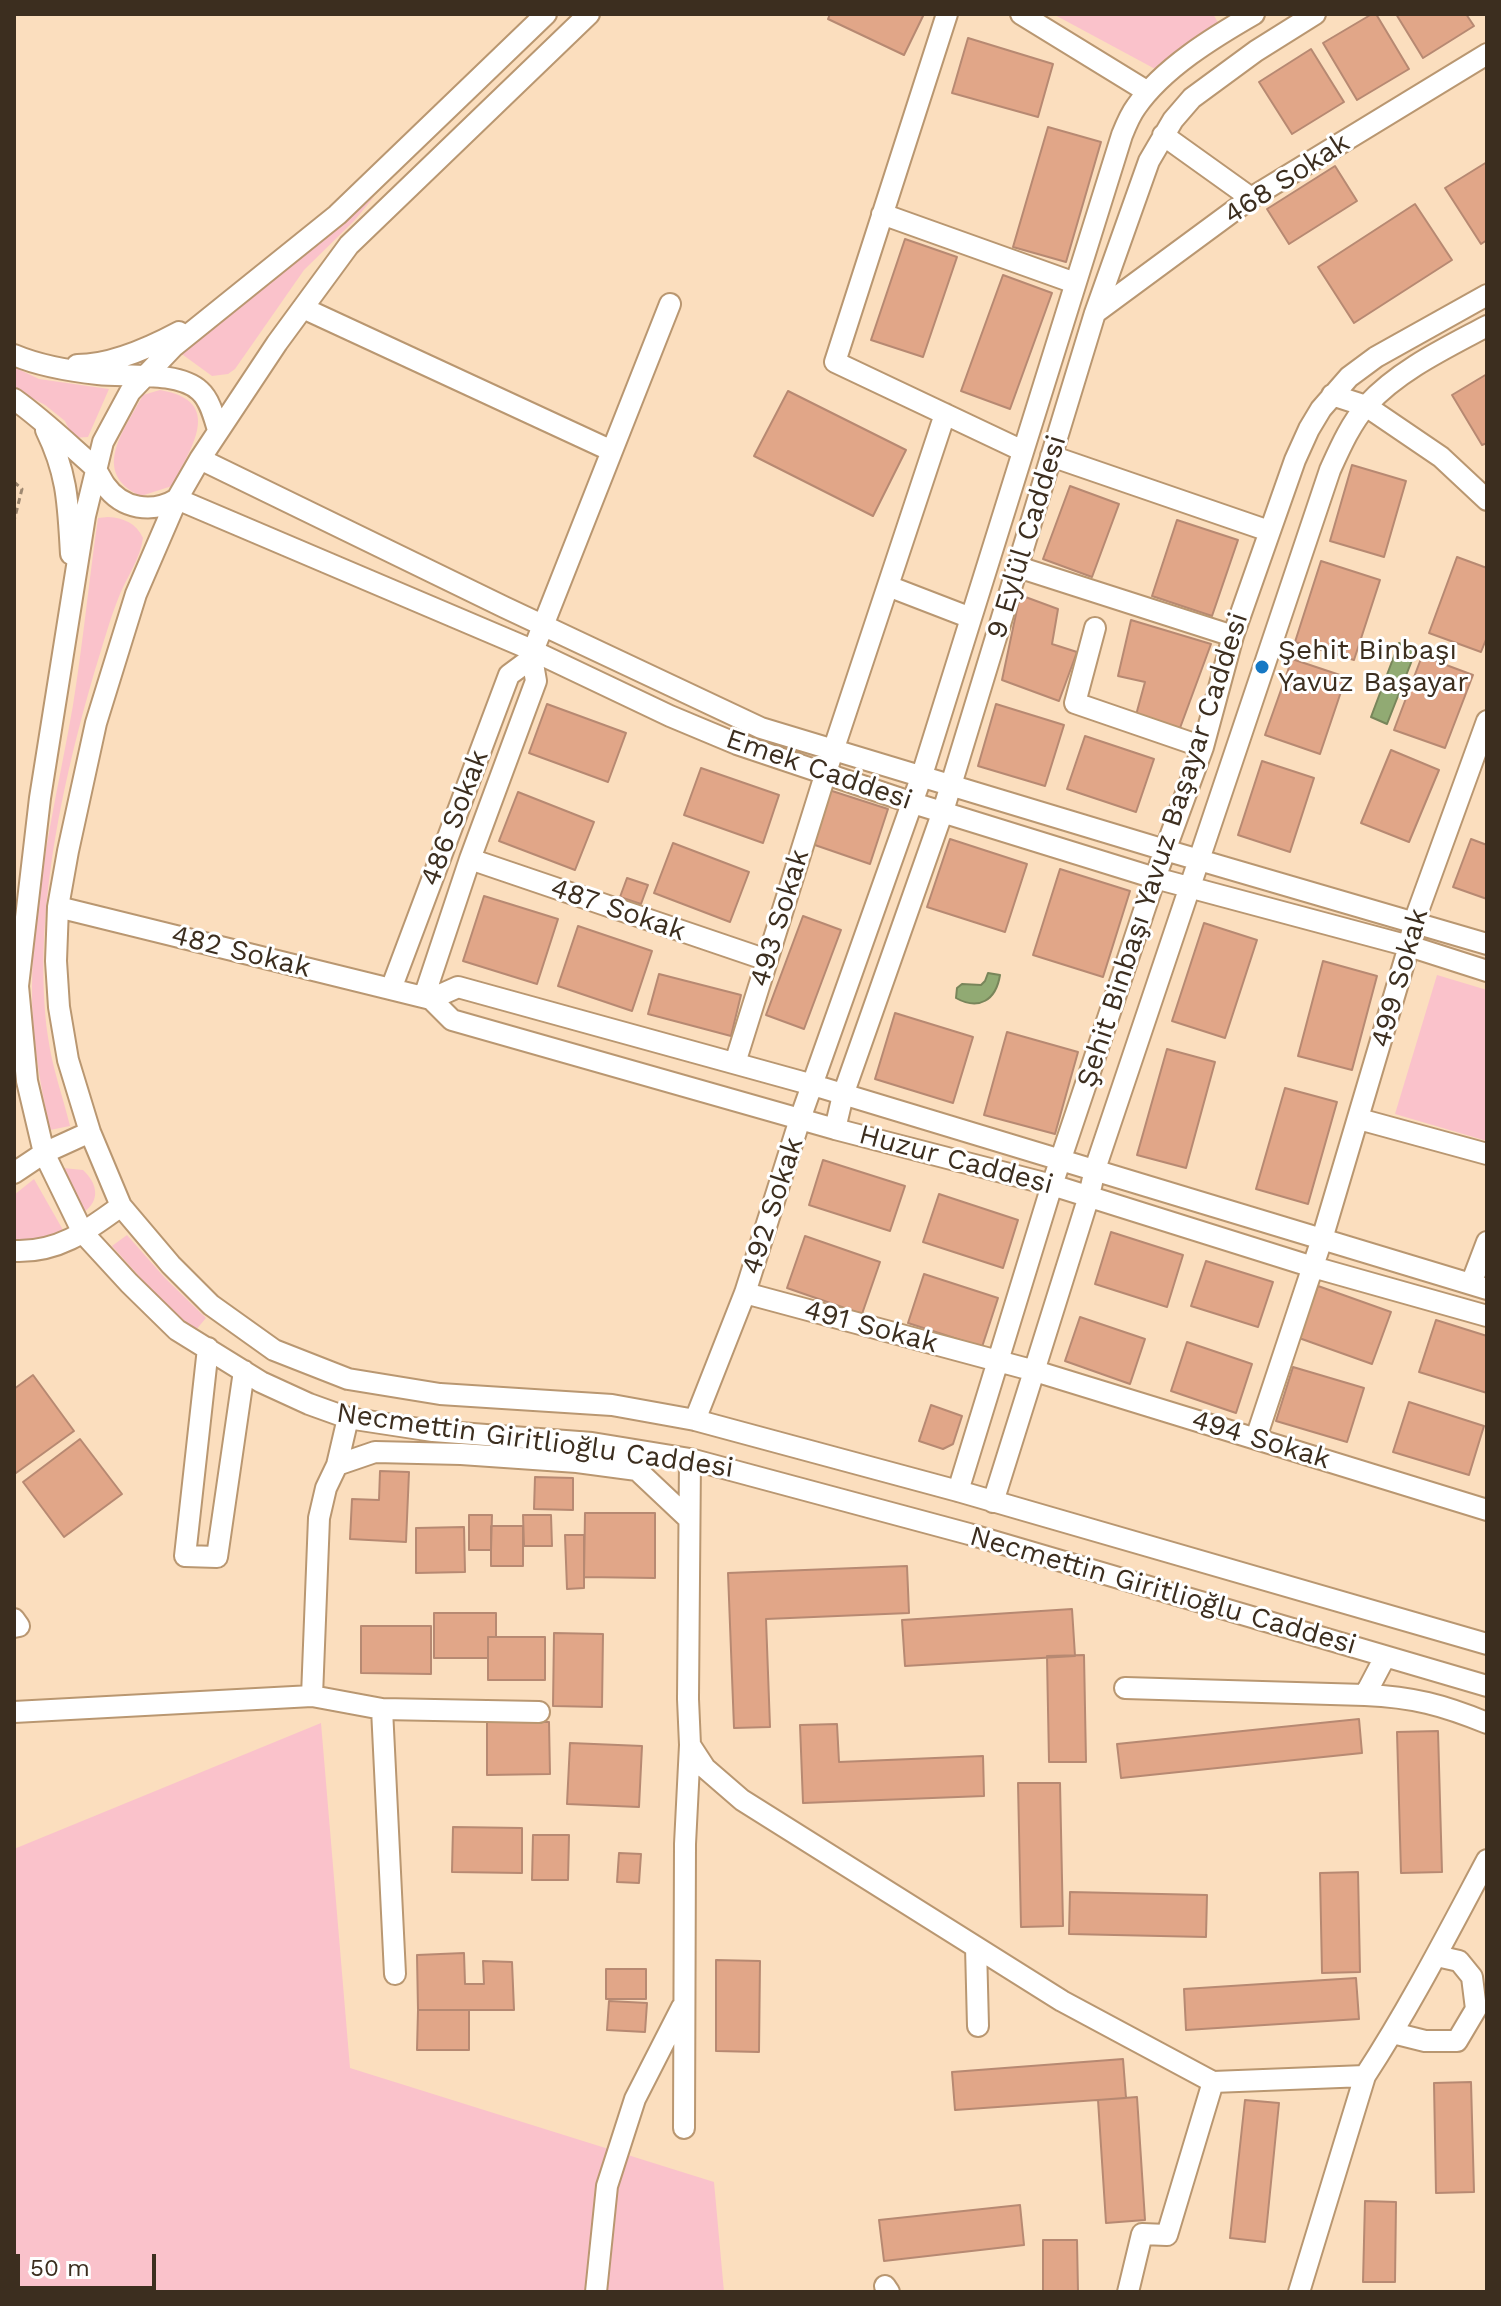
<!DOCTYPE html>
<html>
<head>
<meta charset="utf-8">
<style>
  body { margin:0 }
  #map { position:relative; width:1501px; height:2306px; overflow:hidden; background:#fbdebe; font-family:"Work Sans",sans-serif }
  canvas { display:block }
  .frame { position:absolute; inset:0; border:16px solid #3c2e1f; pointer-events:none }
  .scale { position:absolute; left:16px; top:2254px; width:140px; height:36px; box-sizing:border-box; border:4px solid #3c2e1f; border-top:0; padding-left:10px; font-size:24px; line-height:28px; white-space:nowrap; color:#3c2e1f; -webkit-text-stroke:6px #fff; paint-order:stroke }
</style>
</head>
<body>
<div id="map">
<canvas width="1501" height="2306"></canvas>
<div class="frame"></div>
<div class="scale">50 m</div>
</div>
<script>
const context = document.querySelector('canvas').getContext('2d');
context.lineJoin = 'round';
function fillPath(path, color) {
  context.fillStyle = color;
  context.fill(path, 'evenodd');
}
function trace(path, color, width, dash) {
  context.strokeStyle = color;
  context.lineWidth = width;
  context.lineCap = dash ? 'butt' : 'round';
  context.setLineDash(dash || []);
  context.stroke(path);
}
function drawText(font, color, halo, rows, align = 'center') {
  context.font = font + ' "Work Sans",sans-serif';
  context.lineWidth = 6;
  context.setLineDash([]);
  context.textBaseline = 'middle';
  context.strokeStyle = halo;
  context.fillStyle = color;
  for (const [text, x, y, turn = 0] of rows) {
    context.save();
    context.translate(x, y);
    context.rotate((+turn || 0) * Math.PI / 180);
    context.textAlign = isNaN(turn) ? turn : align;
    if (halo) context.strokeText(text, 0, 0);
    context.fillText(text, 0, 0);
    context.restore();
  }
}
const green = new Path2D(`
  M1053,14H1213L1219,24L1157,70Z
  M374,197L354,221L304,270L235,369L228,374L212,376L179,352L230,315Z
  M14,367L39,379L109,389L88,437L73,438L65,421L45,405L14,388Z
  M160,390C226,401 190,449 172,486L141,496C89,473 125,429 143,395Z
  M108,517C124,518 136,523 143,538C140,559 128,575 120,594C110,618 103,645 95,670C62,783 32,919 48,1037C52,1067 63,1097 70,1126L50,1130C40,1083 31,1035 32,986C33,892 57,797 73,705C83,643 89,580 98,518Z
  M1437,975L1487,990V1141L1395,1114Z
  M63,1168L83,1170C97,1183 101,1200 84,1212Z
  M34,1179L63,1230L40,1239L14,1240V1195Z
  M127,1235L165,1278L206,1318L195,1331L154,1293L112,1246Z
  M321,1723L350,2068L714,2182L724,2292H14V1849Z`);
const water = new Path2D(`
  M1399,643L1416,650L1387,724L1371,717Z
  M988,973L1000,975C996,1000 979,1011 956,998L957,988L962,984L981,985L985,981Z`);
const building = new Path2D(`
  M830,14H924L904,55L828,19Z
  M1372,14H1376L1409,69L1357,100L1323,43Z
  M1396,14H1466L1474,26L1423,58Z
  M968,38L1053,64L1038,117L952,93Z
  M1311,49L1344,102L1292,134L1259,82Z
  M1048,127L1101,142L1066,262L1013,247Z
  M1487,162V240L1481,244L1445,188Z
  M1335,166L1357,201L1289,244L1267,209Z
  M1415,204L1452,260L1354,323L1318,267Z
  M905,239L957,257L923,357L871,340Z
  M1003,275L1052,293L1010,409L961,391Z
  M1487,374V443L1482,445L1452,395Z
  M788,391L906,450L873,516L754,456Z
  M1352,465L1406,481L1384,557L1330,541Z
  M1070,486L1119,504L1092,577L1043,559Z
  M1177,520L1238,540L1212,616L1152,596Z
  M1457,557L1487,568V637L1481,652L1429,633Z
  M1321,561L1380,580L1354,660L1295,642Z
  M1020,595L1058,609L1052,644L1077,652L1059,701L1002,680Z
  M1131,620L1211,644L1180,728L1136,715L1145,682L1118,676Z
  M1422,656L1473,675L1445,748L1394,730Z
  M1292,659L1346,677L1320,754L1265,735Z
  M547,704L626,733L608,782L529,753Z
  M996,704L1064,725L1045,786L978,766Z
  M1085,736L1154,759L1136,812L1067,789Z
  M1391,750L1439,770L1409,842L1361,823Z
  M1262,761L1314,778L1290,852L1238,835Z
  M701,768L779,795L763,843L684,815Z
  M829,790L888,809L870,864L812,844Z
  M518,792L594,822L575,870L499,841Z
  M950,839L1027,864L1005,932L927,907Z
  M1471,839L1487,845V899L1453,887Z
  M673,843L749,872L730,922L654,893Z
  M1060,869L1130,891L1103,977L1033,955Z
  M627,878L648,885L641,904L620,897Z
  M484,896L558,919L537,984L463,961Z
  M803,916L841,930L804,1029L766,1015Z
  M1204,923L1257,940L1225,1038L1172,1021Z
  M578,926L652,951L632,1011L558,986Z
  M1323,961L1377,976L1352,1070L1298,1056Z
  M659,974L741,995L731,1036L648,1014Z
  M895,1013L973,1037L953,1103L875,1079Z
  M1007,1032L1078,1052L1055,1134L984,1115Z
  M1167,1049L1215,1062L1186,1168L1137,1155Z
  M1285,1088L1337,1102L1308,1204L1256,1189Z
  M823,1160L905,1186L890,1231L809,1205Z
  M939,1194L1018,1220L1003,1268L923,1242Z
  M1111,1232L1183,1255L1167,1307L1095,1284Z
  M805,1236L880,1262L862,1314L787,1288Z
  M1206,1261L1273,1282L1258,1327L1191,1306Z
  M924,1274L998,1298L982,1347L908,1323Z
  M1318,1286L1391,1312L1372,1364L1299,1338Z
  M1080,1317L1145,1339L1130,1384L1065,1361Z
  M1436,1320L1487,1336V1393L1419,1372Z
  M1187,1342L1252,1364L1236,1413L1171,1391Z
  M1293,1367L1364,1388L1347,1442L1276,1421Z
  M33,1375L74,1431L16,1473L14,1470V1389Z
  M1409,1402L1484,1426L1469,1475L1393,1452Z
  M931,1405L962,1416L953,1444L943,1449L919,1441Z
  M80,1439L122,1494L64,1537L23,1482Z
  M380,1471L409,1472L406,1542L350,1539L352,1499L379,1500Z
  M535,1477L573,1478V1510L534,1509Z
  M585,1513H655V1578L584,1577Z
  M469,1515H492L491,1550H469Z
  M523,1515H551L552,1546H524Z
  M491,1526H523V1566H491Z
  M464,1527L465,1572L416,1573V1528Z
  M565,1535H584V1588L567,1589Z
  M907,1566L909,1613L766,1619L770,1727L734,1728L728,1573Z
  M1072,1609L1075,1656L905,1666L902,1620Z
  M434,1613H496V1637H488V1658H434Z
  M361,1626H431V1674L361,1673Z
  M554,1633L603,1634L602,1707L553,1706Z
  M488,1637H545V1680H488Z
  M1084,1655L1086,1762H1049L1047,1656Z
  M1359,1719L1362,1753L1121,1778L1117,1744Z
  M487,1722H549L550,1774L487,1775Z
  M837,1724L839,1762L983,1756L984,1796L803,1803L800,1725Z
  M1438,1731L1442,1872L1401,1873L1397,1732Z
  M570,1743L642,1746L639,1807L567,1804Z
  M1018,1783H1060L1063,1926L1021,1927Z
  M453,1827L522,1828V1873L452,1872Z
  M533,1835H569L568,1880H532Z
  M619,1853L641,1854L639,1883L617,1882Z
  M1358,1872L1360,1972L1322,1973L1320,1873Z
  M1070,1892L1207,1895L1206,1937L1069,1934Z
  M464,1953L465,1984H484L483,1961L512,1962L514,2010H418L417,1955Z
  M716,1960L760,1961L759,2052L716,2051Z
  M606,1969H646V1999H606Z
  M1356,1978L1359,2019L1186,2030L1184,1989Z
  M609,2001L647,2003L645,2032L607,2030Z
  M418,2010H469V2050H417Z
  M1123,2059L1126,2098L955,2110L952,2072Z
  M1471,2082L1474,2192L1436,2193L1434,2083Z
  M1137,2097L1145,2220L1106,2223L1098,2100Z
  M1245,2100L1279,2103L1265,2242L1230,2238Z
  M1365,2201L1396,2202L1395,2282H1363Z
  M1020,2205L1024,2245L884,2261L879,2220Z
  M1043,2240H1077L1078,2292H1043Z`);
const path = new Path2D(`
  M14,482L22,489L14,521`);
const minor = new Path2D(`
  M546,14L337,215L173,347L130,392L103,442L85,516L40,798L18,986L27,1081L44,1153L83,1233L129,1283L177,1330L261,1382L309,1404L348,1418L433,1431L592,1443L690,1459L969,1534L1487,1686
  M589,14L349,245L277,343L200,459L177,499L136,594L96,723L68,851L58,907L56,961L59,1007L68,1060L90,1132L121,1206L171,1265L211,1305L274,1350L348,1379L440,1394L612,1405L695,1420L958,1491L1487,1644
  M947,14L835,362L1023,451
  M1021,14L1148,92
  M1163,135L1251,198
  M882,214L1075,283
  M303,308L612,451
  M1095,313L1251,198L1487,54
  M14,355C40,366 70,371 98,374C127,377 179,371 200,391C210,400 214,417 218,430
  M77,365C111,365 149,348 179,332
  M1332,395L1366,406L1441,457L1487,500
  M14,399C42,419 66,442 91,464C98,470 100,478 105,485C122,509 152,514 177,499
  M46,430C68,475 68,505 71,554
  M1051,456L1269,531
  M200,459L504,607L761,728L1165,850L1487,944
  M177,499L525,647L670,716L737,744L913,803L1155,878L1409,946L1487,971
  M1018,567L1233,636
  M888,586L971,618
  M1095,628L1075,703L1203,747
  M470,859L767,960
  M58,907L431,999L452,1020L835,1129L1052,1185L1313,1267L1487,1316
  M391,989L509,675L532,658
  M424,997L470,859L536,681L532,658L533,651L670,304
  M431,999L458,987L813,1085L1487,1289
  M735,1063L826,772L945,414
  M1359,1119L1487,1154
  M835,1129L843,1095L943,811L1095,313L1149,161L1173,120L1192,98L1256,51L1315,14
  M14,1173L44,1153L90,1132
  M14,1251C58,1253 87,1231 121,1206
  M1471,1284L1487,1242
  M745,1293L1035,1371L1487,1510
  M208,1348L185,1556L217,1557L244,1371
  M695,1420L745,1293L800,1119L922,775L1122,135C1126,125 1130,115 1136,107C1163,68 1214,37 1254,14
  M1256,1438L1322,1239L1409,946L1414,922L1487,721
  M690,1459L688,1699L690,1745L705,1768L742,1800L1062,2001L1213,2082L1365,2076C1410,2007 1448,1933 1487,1860
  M337,1465L375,1452L461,1454L577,1462L637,1470L689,1519
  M958,1491L1052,1185L1155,878L1203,747L1233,636L1295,460L1309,429L1321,409L1349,377L1376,357L1487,295
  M993,1502L1089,1196L1095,1169L1330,470C1340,448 1351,423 1367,405C1399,370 1446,348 1487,326
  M14,1619L19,1626L14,1627
  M1125,1688L1365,1695L1385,1657
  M1365,1695C1413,1697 1443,1705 1487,1723
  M312,1696L382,1709L395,1974
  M382,1709L539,1712
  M14,1712L312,1696L319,1518L326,1488L337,1465L348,1418
  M976,1947L978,2026
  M1393,2033L1425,2041H1457L1476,2009L1472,1977L1459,1961L1437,1956
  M684,2128L685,1844L690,1745
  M885,2286L889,2292
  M596,2292L607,2186L635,2099L682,2007
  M1128,2292L1142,2234L1167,2235L1213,2082
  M1299,2292L1365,2076`);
const markers = [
  [1262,667,8,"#1678c4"]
];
const streetNames = [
  ["468 Sokak",1287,179,-33],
  ["9 Eylül Caddesi",1027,537,-73],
  ["Emek Caddesi",819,770,19],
  ["486 Sokak",455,818,-69],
  ["Şehit Binbaşı Yavuz Başayar Caddesi",1163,850,-72],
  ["487 Sokak",618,910,19],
  ["493 Sokak",780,918,-73],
  ["482 Sokak",241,952,14],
  ["499 Sokak",1400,978,-74],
  ["Huzur Caddesi",956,1160,15],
  ["492 Sokak",773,1206,-72],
  ["491 Sokak",871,1327,15],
  ["494 Sokak",1261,1440,17],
  ["Necmettin Giritlioğlu Caddesi",535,1441,8],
  ["Necmettin Giritlioğlu Caddesi",1163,1591,16]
];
const poiNames = [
  ["Şehit Binbaşı",1278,651],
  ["Yavuz Başayar",1278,683]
];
fillPath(green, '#fac2cb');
fillPath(water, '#91aa73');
trace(water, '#78855a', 2);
fillPath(building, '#e1a688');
trace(building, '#b78972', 2);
trace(minor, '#b99771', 24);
trace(path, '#9f8971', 3, [6, 4]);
trace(minor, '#fff', 20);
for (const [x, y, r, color] of markers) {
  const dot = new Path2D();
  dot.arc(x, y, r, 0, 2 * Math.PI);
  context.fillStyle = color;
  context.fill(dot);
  trace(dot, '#fff', 3);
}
drawText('28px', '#3c2e1f', '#fff', streetNames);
drawText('28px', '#3c2e1f', '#fff', poiNames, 'left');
</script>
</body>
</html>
